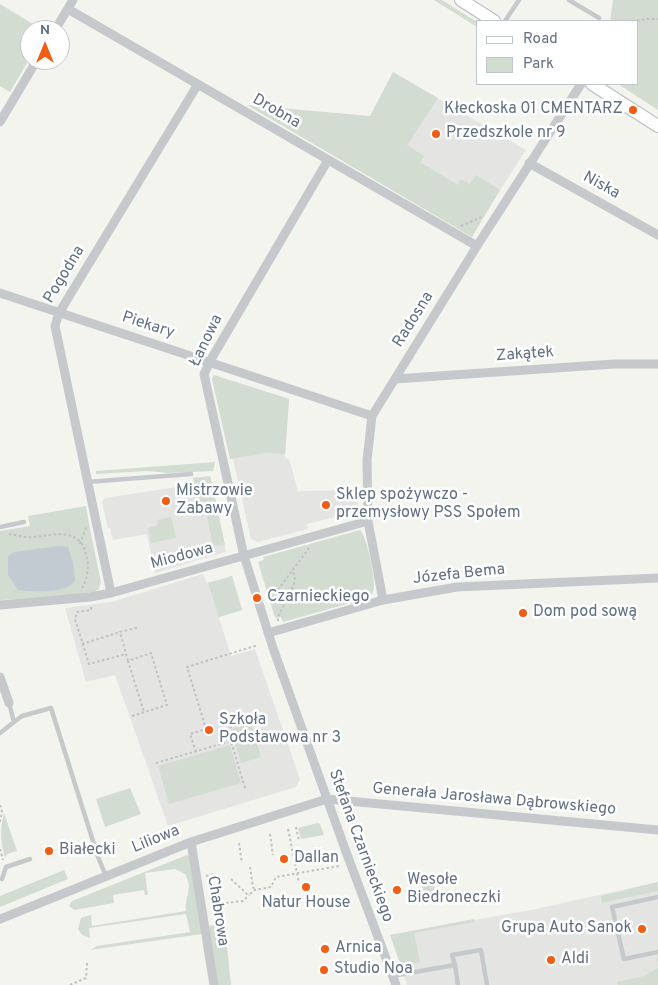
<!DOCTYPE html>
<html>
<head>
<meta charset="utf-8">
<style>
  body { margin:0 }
  #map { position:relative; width:658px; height:985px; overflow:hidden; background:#f4f4ef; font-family:Overpass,sans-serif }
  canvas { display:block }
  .legend { position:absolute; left:476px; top:20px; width:162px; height:65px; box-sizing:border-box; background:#fff; border:1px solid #c0c6cd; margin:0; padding:6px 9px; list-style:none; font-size:15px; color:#617083 }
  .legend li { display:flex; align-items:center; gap:10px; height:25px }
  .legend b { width:25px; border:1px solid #c0c6cd }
  .north { position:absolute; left:20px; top:20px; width:50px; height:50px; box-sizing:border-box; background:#fff; border:1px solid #c0c6cd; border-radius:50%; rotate:0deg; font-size:14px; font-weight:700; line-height:20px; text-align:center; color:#617083 }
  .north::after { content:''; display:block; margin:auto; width:18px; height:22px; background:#f05d13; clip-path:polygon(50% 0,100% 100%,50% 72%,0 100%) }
</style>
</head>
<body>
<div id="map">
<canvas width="658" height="985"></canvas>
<ul class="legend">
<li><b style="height:6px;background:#fff"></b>Road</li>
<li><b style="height:14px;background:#d3dcd0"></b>Park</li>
</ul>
<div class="north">N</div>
</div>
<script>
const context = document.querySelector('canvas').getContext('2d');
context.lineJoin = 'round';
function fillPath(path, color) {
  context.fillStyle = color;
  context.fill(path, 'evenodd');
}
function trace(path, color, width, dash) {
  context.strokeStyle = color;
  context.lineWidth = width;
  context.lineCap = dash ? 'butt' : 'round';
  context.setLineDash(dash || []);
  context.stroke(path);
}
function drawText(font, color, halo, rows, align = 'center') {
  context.font = font + ' Overpass,sans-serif';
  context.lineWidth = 5;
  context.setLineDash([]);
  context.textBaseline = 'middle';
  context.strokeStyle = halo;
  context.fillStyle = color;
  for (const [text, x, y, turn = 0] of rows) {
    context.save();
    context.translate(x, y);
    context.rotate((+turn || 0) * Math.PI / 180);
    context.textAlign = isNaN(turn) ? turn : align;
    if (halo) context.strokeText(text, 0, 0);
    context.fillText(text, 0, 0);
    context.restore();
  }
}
const built = new Path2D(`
  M393,72L526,150L486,212L457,224L383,118Z
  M214,375L289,399L285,458L289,459L298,491L357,490L358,511L307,524L308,529L258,542L251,539L233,459H230L212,379Z
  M209,482L212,483L226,552L155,573L147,534L113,540L110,528L108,529L102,502L105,498Z
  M203,574L207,583L232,576L242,610L219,617L231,656L255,649L300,779L296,787L168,826L115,675L86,682L65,608L111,602Z
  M658,882V981L649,985H407L390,935L536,909Z`);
const green = new Path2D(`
  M434,0H442L477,22V27Z
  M613,0H658V110L618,84H637V21H610Z
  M0,4L43,30H30V58L10,92L0,86Z
  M393,72L438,98L407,145L424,156L420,162L458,185L461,179L470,184L476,175L500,190L472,237L247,105L370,116Z
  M214,375L289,399L285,454L266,453L230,459L212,379Z
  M215,462L213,471L168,473L147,471L96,474V471Z
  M210,476L212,483L225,545L213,546L204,501L197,503L193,478Z
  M86,506L90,529L101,582L99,589L94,592L81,595L0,600V531L30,526L28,516Z
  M171,517L176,538L151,543L148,528L158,525L157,520Z
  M360,530C367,537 375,577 374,588C373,592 372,595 368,598L283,622L281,617L275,618L258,562L264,560L263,557Z
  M232,576L242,610L219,617L208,583Z
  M251,723L261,757L241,763L231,729Z
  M230,745L241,783L169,804L158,766Z
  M130,788L141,814L105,827L96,799Z
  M4,813L17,851L7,854L5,858C0,840 0,831 4,813Z
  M318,823L320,824L324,835L301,839L298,828Z
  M187,855L189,856L202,934L90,950L97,946L190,932L186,914L89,928L90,938L82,935L78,929L81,918L91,915L92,926L186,911C184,896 194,890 185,874L175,869L145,873L148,895H145L144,890L113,895L114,903L74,910L69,906L72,901Z
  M64,870L68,879L0,907V896Z
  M417,875L436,878L434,890L425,894Z
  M658,882V891L602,903L601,896Z
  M474,919L475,922L414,933L420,962L407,965L400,963L390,935Z
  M220,924L224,947H227L231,985H218L208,926Z
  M657,958H658V985H618L617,982L644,976L658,968Z`);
const water = new Path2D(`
  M58,546L68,547L74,567L75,581C66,594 32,592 18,590L8,575V556L14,552Z`);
const path = new Path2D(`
  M637,21L647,19H658
  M461,226L484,216
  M9,534C17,535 25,538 33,537C56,535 81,526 87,558C89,568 87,580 82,588
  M80,544L86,527
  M269,602L309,548
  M91,607V610L77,612L75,619L89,664L126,654
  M278,621V617L294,584L295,577L292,570
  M82,644L120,632
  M128,661L120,632L139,627
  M132,716L167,705L151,653L128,661L144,712
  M196,752L190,734L206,729L187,667L258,645
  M156,763L231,741
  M245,788L227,728L255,721
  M0,805L2,812L0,822
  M296,827L299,841
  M288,829L299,883
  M270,834L273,855
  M239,843L242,863
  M0,849L3,860
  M250,867L253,887L255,890
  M206,876L216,874
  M231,879L247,894H250L255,890L271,887L276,877L339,866
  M226,903L243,901L249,895
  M212,912L222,911
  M70,985L86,978L87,963`);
const service = new Path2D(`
  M569,0L599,18
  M505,21L519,0
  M87,482L191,474
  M0,527L24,522
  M14,722L22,716L51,708L98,857L106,876
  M0,733L14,722L9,703
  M2,879L6,867L30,859
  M658,897L612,907L624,959L658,952
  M455,965L458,985
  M392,976L455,965L452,955L481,950L487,985`);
const minor = new Path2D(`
  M68,9L477,246
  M55,30L73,0
  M0,122L37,60
  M328,160L213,356L204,374L244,556L273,648L345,849L396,985
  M529,163L658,235
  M0,293L372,416
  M395,379L614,364H658
  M111,593L55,326L59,313L198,84
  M383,600L368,521L367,460L372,416L477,246L581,84
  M0,605L90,597L111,593L368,521
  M268,633L383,600L457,587L658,578
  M0,677L9,703
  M191,842L214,985
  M0,919L191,842L327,799L658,830`);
const secondary = new Path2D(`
  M461,0L494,21
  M592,84L658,126`);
const markers = [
  [633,110,5,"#f05d13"],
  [436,134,5,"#f05d13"],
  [166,501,5,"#f05d13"],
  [326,505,5,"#f05d13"],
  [257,598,5,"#f05d13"],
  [523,613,5,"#f05d13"],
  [209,730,5,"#f05d13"],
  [49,851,5,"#f05d13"],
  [284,859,5,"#f05d13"],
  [306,887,5,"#f05d13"],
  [397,890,5,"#f05d13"],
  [642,929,5,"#f05d13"],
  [325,949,5,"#f05d13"],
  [551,960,5,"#f05d13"],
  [324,970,5,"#f05d13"]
];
const poiNames = [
  ["Kłeckoska 01 CMENTARZ",623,110,"right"],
  ["Przedszkole nr 9",446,134],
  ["Mistrzowie",176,492],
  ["Zabawy",176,510],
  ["Sklep spożywczo -",336,496],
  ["przemysłowy PSS Społem",336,514],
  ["Czarnieckiego",267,598],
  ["Dom pod sową",533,613],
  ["Szkoła",219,721],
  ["Podstawowa nr 3",219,739],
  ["Białecki",59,851],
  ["Dallan",294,859],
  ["Wesołe",407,881],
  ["Biedroneczki",407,899],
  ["Natur House",306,904,"center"],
  ["Grupa Auto Sanok",632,929,"right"],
  ["Arnica",335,949],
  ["Aldi",561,960],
  ["Studio Noa",334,970]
];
const streetNames = [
  ["Drobna",276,112,30],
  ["Niska",601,186,29],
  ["Pogodna",65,275,-59],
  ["Radosna",414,320,-58],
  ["Piekary",148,326,18],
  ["Łanowa",207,341,-64],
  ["Zakątek",525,355,-4],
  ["Miodowa",182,557,-15],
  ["Józefa Bema",459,575,-6],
  ["Generała Jarosława Dąbrowskiego",494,800,5],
  ["Liliowa",156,840,-22],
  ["Stefana Czarnieckiego",360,846,70],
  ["Chabrowa",217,911,81]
];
fillPath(built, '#e4e5e3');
fillPath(green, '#d3dcd0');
fillPath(water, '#c2cbd1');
trace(secondary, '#b8bbc0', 14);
trace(path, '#bfc0c2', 2, [2.5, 2.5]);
trace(service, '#c6c9cc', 4.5);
trace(minor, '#c6c9cc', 9);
trace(secondary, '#fff', 12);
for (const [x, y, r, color] of markers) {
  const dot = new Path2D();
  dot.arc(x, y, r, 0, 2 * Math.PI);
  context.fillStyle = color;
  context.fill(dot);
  trace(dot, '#fff', 2);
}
drawText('16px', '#617083', '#fff', poiNames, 'left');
drawText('16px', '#617083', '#fff', streetNames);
</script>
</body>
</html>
